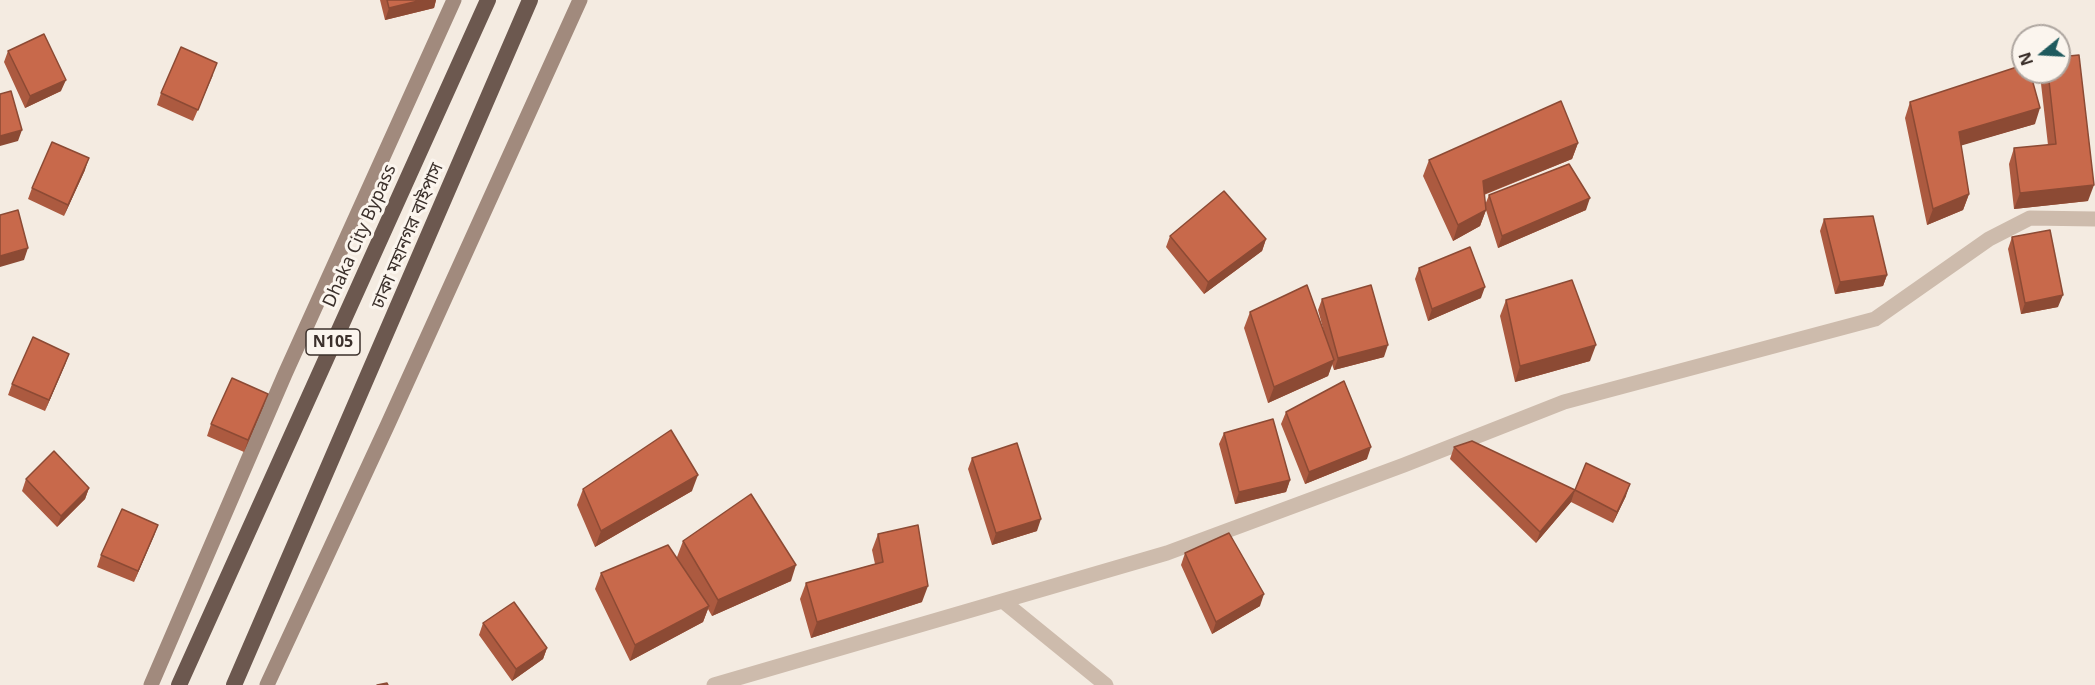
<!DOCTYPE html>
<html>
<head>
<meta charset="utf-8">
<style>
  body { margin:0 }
  #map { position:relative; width:2095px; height:685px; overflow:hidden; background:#f4ebe1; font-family:"Noto Sans",sans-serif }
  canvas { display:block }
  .north { position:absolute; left:2011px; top:24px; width:60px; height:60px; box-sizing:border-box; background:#fbf5ee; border:2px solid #aea6a0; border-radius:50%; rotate:252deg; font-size:16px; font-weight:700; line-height:24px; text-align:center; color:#3b302b }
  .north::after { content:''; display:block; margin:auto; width:21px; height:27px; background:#1f5a5e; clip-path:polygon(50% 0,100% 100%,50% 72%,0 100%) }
</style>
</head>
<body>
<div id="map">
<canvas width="2095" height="685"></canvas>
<div class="north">N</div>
</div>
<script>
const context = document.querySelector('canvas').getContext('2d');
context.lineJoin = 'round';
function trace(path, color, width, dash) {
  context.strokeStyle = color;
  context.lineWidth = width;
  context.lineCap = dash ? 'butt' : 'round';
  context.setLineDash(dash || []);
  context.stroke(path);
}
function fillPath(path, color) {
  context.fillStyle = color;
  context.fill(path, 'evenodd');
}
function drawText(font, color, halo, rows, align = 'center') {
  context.font = font + ' "Noto Sans","Noto Sans Bengali",sans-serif';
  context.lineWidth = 6;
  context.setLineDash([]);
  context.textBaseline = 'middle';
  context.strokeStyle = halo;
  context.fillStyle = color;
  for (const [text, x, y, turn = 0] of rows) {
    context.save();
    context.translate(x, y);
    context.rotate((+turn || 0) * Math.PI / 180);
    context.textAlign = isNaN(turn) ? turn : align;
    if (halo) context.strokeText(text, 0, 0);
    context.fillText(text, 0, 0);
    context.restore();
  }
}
const minor = new Path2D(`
  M1004,602L1106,685
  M714,685L1167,553L1404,465L1564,402L1875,319L1989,239L2030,218L2095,219`);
const secondary = new Path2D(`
  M151,685L285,374L454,0
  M267,685L388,424L580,0`);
const trunk = new Path2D(`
  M179,685L488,0
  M234,685L530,0`);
const wall = new Path2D(`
  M380,0H436L434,8L385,20Z
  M8,51L61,91L25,108L4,62Z
  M2041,72H2059L2088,201L2014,209L2009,164L2014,148L2048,145L2040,75Z
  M213,75L193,121L157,105L161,93Z
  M1910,102L2035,124L1961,145L1969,194L1963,210L1927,225L1905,118Z
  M1578,143L1572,159L1484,195L1485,205L1489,195L1586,210L1498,248L1486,210L1480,226L1453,241L1423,176L1429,160Z
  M85,170L64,216L28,199L32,188Z
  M1824,219L1887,275L1883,286L1835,294L1820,231Z
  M1170,236L1266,239L1262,251L1204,294L1166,247Z
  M2012,237L2058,307L2021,314L2008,249Z
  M1419,268L1481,298L1428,321L1415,279Z
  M1322,299L1384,357L1334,370L1332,364L1328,376L1268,403L1244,328L1250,312L1324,332L1318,310Z
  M1506,300L1590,361L1515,382L1500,316Z
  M69,354L45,411L8,395L12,384Z
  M264,405L244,452L207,436L211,424Z
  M1286,412L1367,459L1305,484L1281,424Z
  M1224,433L1290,480L1286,492L1235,504L1219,444Z
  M1454,447L1575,490L1626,496L1613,523L1571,502L1536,543L1450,459Z
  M972,458L1037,531L992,545L968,469Z
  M26,479L89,488L85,499L57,527L22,491Z
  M583,489L692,491L595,547L577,505Z
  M158,525L134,582L97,567L101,555Z
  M878,534L922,602L811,638L800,599L806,583L875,564L872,550Z
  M683,541L791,581L712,616L708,609L703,622L630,661L595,589L601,573L677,557Z
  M1185,553L1260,606L1212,634L1181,565Z
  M483,623L547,648L543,659L512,681L479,635Z`);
const shadedWall = new Path2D(`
  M422,0H436L434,8L385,20L389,8Z
  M66,80L61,91L25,108L30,96Z
  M2040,108L2035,124L1953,148L1959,132Z
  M22,130L18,141L0,146V136Z
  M1578,143L1572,159L1477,197L1483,181Z
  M89,158L85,170L64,216L68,205Z
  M2094,185L2088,201L2014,209L2020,193Z
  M1969,194L1963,210L1927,225L1933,209Z
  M1590,198L1586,210L1498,248L1502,236Z
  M1486,210L1480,226L1453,241L1458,225Z
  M1266,239L1262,251L1204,294L1208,282Z
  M28,248L24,260L0,267V256Z
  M1887,275L1883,286L1835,294L1840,282Z
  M1485,287L1481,298L1428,321L1432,309Z
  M2063,295L2058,307L2021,314L2025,303Z
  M1388,345L1384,357L1334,370L1338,358Z
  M1596,345L1590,361L1515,382L1520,366Z
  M69,354L65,365L45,411L49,400Z
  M1334,360L1328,376L1268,403L1274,387Z
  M268,394L264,405L244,452L248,440Z
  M1371,447L1367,459L1305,484L1309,472Z
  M698,475L692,491L595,547L601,531Z
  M1290,480L1286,492L1235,504L1239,492Z
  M1630,484L1626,496L1613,523L1617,512Z
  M89,488L85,499L57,527L61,516Z
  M1575,490L1571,502L1536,543L1540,532Z
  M1041,519L1037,531L992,545L996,533Z
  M158,525L154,536L134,582L138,571Z
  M796,565L791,581L712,616L718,600Z
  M928,586L922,602L811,638L817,622Z
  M1264,594L1260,606L1212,634L1216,622Z
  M709,606L703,622L630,661L635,645Z
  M547,648L543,659L512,681L516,669Z`);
const building = new Path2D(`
  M387,0H422L389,8Z
  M44,34L66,80L30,96L8,51Z
  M181,47L217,63L198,110L161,93Z
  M2079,55L2094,185L2020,193L2014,148L2056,144L2048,72H2059V57Z
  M2023,65V72H2030L2040,108L1959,132L1969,194L1933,209L1910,102Z
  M11,91L22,130L0,136V94Z
  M1561,101L1578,143L1483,181L1486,210L1458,225L1429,160Z
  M52,142L89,158L68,205L32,188Z
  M1569,164L1590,198L1502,236L1489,195Z
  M1224,191L1266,239L1208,282L1170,236Z
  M18,210L28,248L0,256V215Z
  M1873,216L1887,275L1840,282L1824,219Z
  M2050,230L2063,295L2025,303L2012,237Z
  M1470,247L1485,287L1432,309L1419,268Z
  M1572,280L1596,345L1520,366L1506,300Z
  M1307,285L1334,360L1274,387L1250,312Z
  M1371,285L1388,345L1338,358L1322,299Z
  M33,337L69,354L49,400L12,384Z
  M232,378L268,394L248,440L211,424Z
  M1344,381L1371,447L1309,472L1286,412Z
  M1273,419L1290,480L1239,492L1224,433Z
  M671,430L698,475L601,531L583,489Z
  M1472,441L1575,490L1540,532L1454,447Z
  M1017,443L1041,519L996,533L972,458Z
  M54,451L89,488L61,516L26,479Z
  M1586,463L1630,484L1617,512L1575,490Z
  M751,494L796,565L718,600L683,541Z
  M122,509L158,525L138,571L101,555Z
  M918,525L928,586L817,622L806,583L883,562L878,534Z
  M1229,533L1264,594L1216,622L1185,553Z
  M668,545L709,606L635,645L601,573Z
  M514,602L547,648L516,669L483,623Z
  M387,683L388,685H377Z`);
const shields = [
  [333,342,54]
];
const shieldNames = [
  ["N105",333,342]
];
const streetNames = [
  ["Dhaka City Bypass",360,236,-66],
  ["ঢাকা মহানগর বাইপাস",408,236,-67]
];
trace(minor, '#cdbbac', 15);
trace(secondary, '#a18a7d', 15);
trace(trunk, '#6c584f', 16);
fillPath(wall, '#ac5a40');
fillPath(shadedWall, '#8c4a34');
fillPath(building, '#c8694b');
trace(building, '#8c4a34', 1.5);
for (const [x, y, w] of shields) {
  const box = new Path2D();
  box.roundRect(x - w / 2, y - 13, w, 26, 4.5);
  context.fillStyle = '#fbf5ee';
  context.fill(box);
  trace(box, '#3b302b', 1.5);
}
drawText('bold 16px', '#3b302b', null, shieldNames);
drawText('18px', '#3b302b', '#fbf5ee', streetNames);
</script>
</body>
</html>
